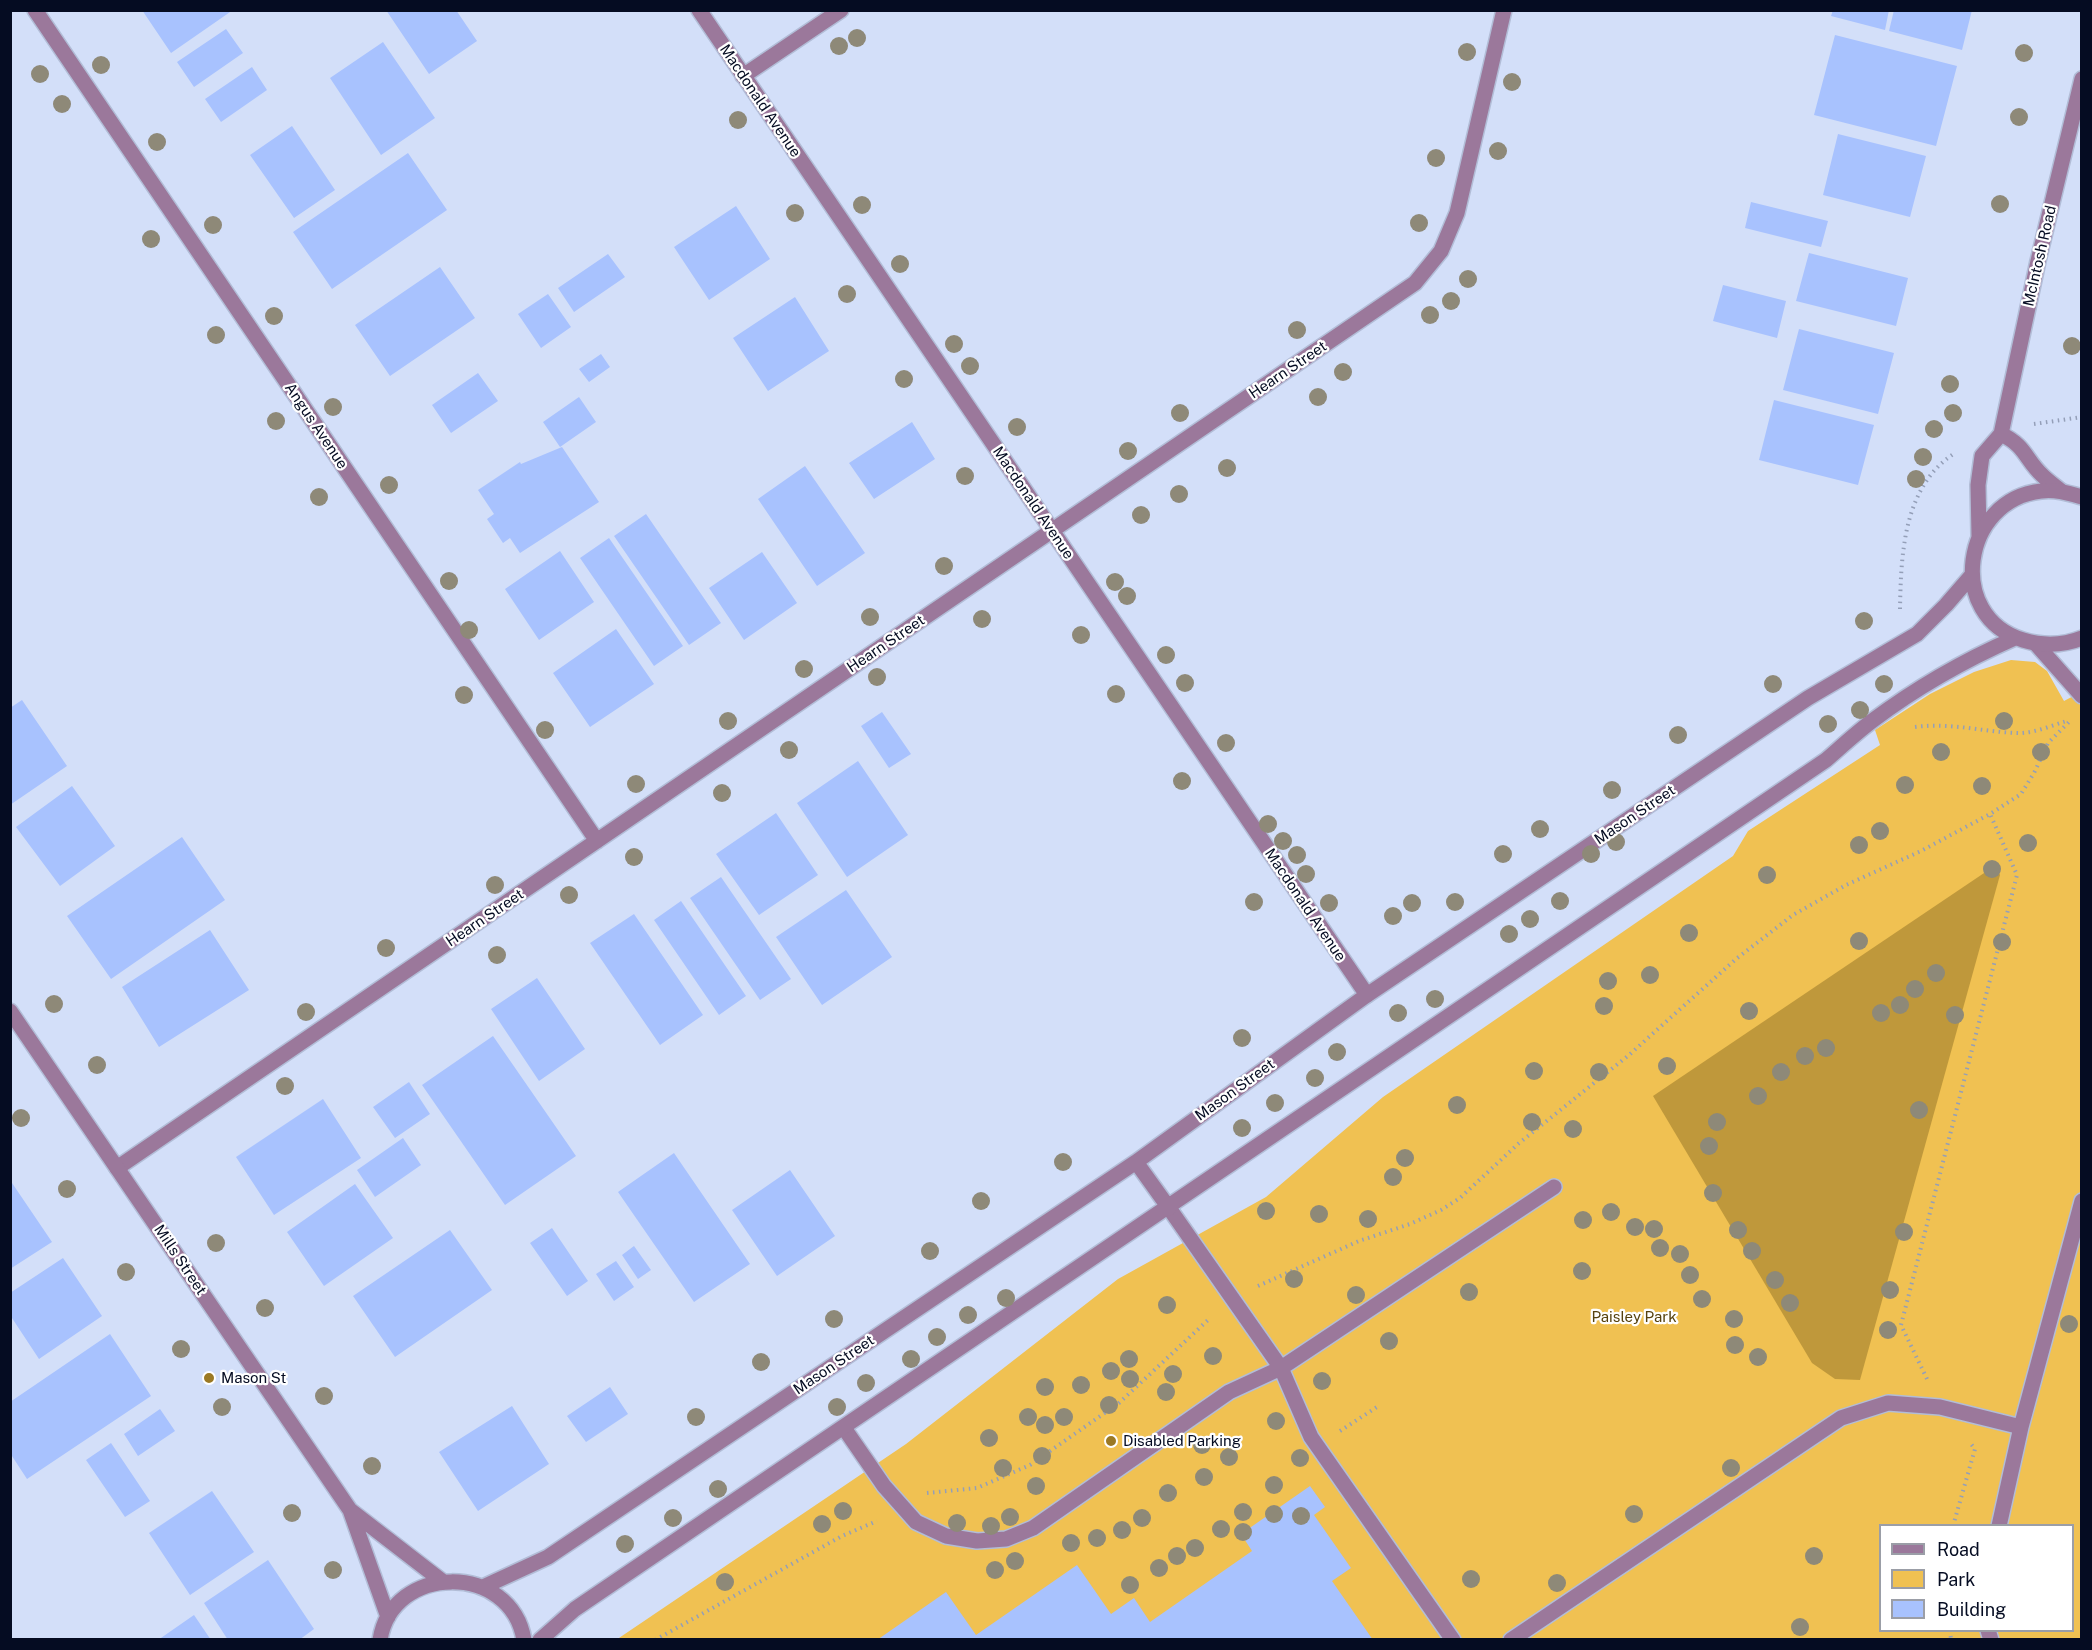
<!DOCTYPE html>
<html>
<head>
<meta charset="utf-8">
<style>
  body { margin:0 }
  #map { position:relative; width:2092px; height:1650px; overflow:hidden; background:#d3dff9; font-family:"Public Sans",sans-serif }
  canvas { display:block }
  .frame { position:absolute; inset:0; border:12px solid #050c22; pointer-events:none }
  .legend { position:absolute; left:1879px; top:1524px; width:195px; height:108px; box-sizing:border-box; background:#fff; border:2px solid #9b9ea7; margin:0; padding:8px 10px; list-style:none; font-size:18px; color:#050c22 }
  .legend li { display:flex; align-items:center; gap:12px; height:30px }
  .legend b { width:30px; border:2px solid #9b9ea7 }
</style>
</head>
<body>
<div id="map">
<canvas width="2092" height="1650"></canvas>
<div class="frame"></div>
<ul class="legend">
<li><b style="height:8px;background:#9b789b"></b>Road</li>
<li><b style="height:16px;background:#f0c152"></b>Park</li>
<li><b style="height:16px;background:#a8c2fe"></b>Building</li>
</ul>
</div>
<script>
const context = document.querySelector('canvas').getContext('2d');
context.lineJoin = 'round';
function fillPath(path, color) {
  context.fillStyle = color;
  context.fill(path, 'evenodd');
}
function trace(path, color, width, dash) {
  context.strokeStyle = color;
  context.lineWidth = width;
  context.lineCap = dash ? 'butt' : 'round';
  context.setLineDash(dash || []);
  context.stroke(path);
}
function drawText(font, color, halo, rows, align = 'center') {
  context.font = font + ' "Public Sans",sans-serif';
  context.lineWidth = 4.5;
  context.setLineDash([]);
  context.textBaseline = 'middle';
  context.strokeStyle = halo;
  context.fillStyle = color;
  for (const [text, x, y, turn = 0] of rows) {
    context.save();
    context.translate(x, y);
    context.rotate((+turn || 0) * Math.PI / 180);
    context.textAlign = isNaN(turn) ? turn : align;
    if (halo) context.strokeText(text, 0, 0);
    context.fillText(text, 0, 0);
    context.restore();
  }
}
const green = new Path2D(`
  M2011,660L2035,662L2047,671L2064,701L2081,692V1639L616,1640L906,1444L1118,1279L1266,1197L1383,1097L1733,856L1748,831L1880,745L1875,730L1930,694L1974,672ZM1880,1526H2072V1630H1880Z`);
const forest = new Path2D(`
  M1996,865L2000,875L1860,1380L1835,1379L1812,1363L1653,1096Z`);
const building = new Path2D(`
  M142,10H233L171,53Z
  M386,10H456L477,41L429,74Z
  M1833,10H1889L1885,30L1831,16Z
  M1894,10H1972L1962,50L1889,31Z
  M226,29L243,53L194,87L177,62Z
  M1835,35L1957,66L1936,146L1814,115Z
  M383,42L435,118L381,155L330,78Z
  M252,67L267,90L221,122L205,99Z
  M292,126L335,190L294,218L250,155Z
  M1838,134L1926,156L1910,217L1823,195Z
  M408,153L447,210L332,289L293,232Z
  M1751,202L1828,221L1821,247L1745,228Z
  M736,206L770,259L709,300L674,247Z
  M1809,253L1908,278L1896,326L1796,301Z
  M608,254L625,277L574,312L558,288Z
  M440,267L475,318L390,376L355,325Z
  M1723,285L1786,301L1777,338L1713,321Z
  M548,294L571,327L541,348L518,314Z
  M795,297L829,351L768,391L733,338Z
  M1799,329L1894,353L1878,414L1783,390Z
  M601,354L610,367L589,382L579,369Z
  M478,373L498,401L451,433L432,405Z
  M579,397L596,422L560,447L543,422Z
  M1774,400L1874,425L1858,485L1759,460Z
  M912,422L935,459L874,499L849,463Z
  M562,447L599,502L520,553L510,538L503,543L487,519L494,514L478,490L520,462L521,464Z
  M805,466L865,553L817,586L758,499Z
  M646,514L721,623L689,645L614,536Z
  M609,538L683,646L654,666L580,558Z
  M560,551L594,602L539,640L505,589Z
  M762,552L797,603L744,640L709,588Z
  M616,629L654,684L590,727L553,673Z
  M22,700L67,766L10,805V708Z
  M882,712L911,754L889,768L861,726Z
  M858,761L908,835L847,877L797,803Z
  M72,786L115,846L60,886L16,827Z
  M776,813L818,875L759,915L716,854Z
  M182,837L225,900L111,979L67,916Z
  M721,877L791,979L760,1000L690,898Z
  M846,890L892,957L822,1005L776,937Z
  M681,901L746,996L719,1015L654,920Z
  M634,914L703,1015L660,1045L590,943Z
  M210,930L249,990L159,1047L122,987Z
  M537,978L585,1049L539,1081L491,1009Z
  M493,1036L576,1156L505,1205L422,1085Z
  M409,1082L430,1114L395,1138L373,1107Z
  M323,1099L361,1158L274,1215L236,1157Z
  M403,1138L421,1165L375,1197L357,1170Z
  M674,1153L750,1264L694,1302L618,1192Z
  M790,1170L835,1236L777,1276L732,1210Z
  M10,1180L52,1242L10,1269Z
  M355,1184L393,1238L324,1286L287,1232Z
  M552,1228L588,1281L567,1296L530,1243Z
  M450,1230L492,1290L395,1357L353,1296Z
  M634,1246L651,1270L638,1279L622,1255Z
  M63,1258L102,1316L39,1359L10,1315V1293Z
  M616,1261L634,1287L614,1301L596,1274Z
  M110,1334L151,1396L27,1479L10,1453V1402Z
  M610,1387L628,1414L586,1442L567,1416Z
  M512,1406L549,1464L478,1511L439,1452Z
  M160,1409L175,1431L138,1456L124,1434Z
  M111,1443L150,1501L125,1517L86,1460Z
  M1310,1486L1325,1507L1314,1515L1351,1568L1332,1581L1373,1640H877L946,1592L976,1635L1077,1565L1111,1614L1134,1598L1150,1622L1252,1551L1241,1534Z
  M212,1491L254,1552L190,1595L149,1533Z
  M268,1560L314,1629L299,1640H228L204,1603Z
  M194,1615L211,1640H158Z`);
const path = new Path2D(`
  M2034,424L2082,417
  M1900,609C1901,555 1903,486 1955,453
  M1915,727C1954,722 1985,733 2022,733C2037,732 2053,725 2067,721
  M1258,1286L1359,1241L1410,1224L1441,1210L1460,1198L1518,1144L1629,1055L1736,959L1793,915L1846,885L1921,851L1990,814L2021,794L2034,773L2048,743L2070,721
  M1927,1379L1901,1325L2017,875L1990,814
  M1340,1431L1380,1405
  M927,1493L977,1488L1030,1465L1119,1403L1208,1320
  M1953,1526L1975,1449L1971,1444
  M1950,1630L1951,1640
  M655,1640L842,1536L877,1521`);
const service = new Path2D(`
  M2036,644L2082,696
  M1169,1208L1281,1368L1311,1437L1453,1640
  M844,1428L884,1486L916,1522L946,1536L977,1541L1006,1539L1033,1528L1229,1392L1281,1368L1554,1187
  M1999,1526L2021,1427L2082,1201
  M1988,1630L1991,1640
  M1511,1640L1841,1418L1888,1403L1940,1407L2021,1427`);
const minor = new Path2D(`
  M35,10L597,841
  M699,10L1367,995
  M743,76L841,10
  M2001,434C2026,446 2025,459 2042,475C2048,481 2055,486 2061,491
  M1979,535L1978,485L1982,456L2001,434L2038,261L2082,79
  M117,1168L1415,283L1441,251L1457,213L1504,10`);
const tertiary = new Path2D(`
  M2082,497C2068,493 2055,489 2041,491C1962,500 1945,616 2023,640C2043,646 2062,646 2082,638
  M10,1011L350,1510L388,1617
  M1136,1162L1169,1208
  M350,1510L442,1581
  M483,1587L548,1557L1136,1162L1367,995L1808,698L1917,634L1946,605L1972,575
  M380,1640C392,1563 511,1562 524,1640
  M540,1640L575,1609L1826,760C1841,747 1856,733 1872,721C1916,688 1965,660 2015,638`);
const trees = [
  [857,38],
  [839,46],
  [1467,52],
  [2024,53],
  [101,65],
  [40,74],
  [1512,82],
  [62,104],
  [2019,117],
  [738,120],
  [157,142],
  [1498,151],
  [1436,158],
  [2000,204],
  [862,205],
  [795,213],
  [1419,223],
  [213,225],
  [151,239],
  [900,264],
  [1468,279],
  [847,294],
  [1451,301],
  [1430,315],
  [274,316],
  [1297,330],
  [216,335],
  [954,344],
  [2072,346],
  [970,366],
  [1343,372],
  [904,379],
  [1950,384],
  [1318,397],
  [333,407],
  [1180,413],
  [1953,413],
  [276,421],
  [1017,427],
  [1934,429],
  [1128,451],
  [1923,457],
  [1227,468],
  [965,476],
  [1916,479],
  [389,485],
  [1179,494],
  [319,497],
  [1141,515],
  [944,566],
  [449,581],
  [1115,582],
  [1127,596],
  [870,617],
  [982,619],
  [1864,621],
  [469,630],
  [1081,635],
  [1166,655],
  [804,669],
  [877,677],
  [1185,683],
  [1773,684],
  [1884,684],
  [1116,694],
  [464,695],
  [1860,710],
  [728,721],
  [2004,721],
  [1828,724],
  [545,730],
  [1678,735],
  [1226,743],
  [789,750],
  [1941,752],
  [2041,752],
  [1182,781],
  [636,784],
  [1905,785],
  [1982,786],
  [1612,790],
  [722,793],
  [1268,824],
  [1540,829],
  [1880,831],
  [1283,841],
  [1616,842],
  [2028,843],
  [1859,845],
  [1503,854],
  [1591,854],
  [1297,855],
  [634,857],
  [1992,869],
  [1306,874],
  [1767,875],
  [495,885],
  [569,895],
  [1560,901],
  [1254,902],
  [1455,902],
  [1329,903],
  [1412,903],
  [1393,916],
  [1530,919],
  [1689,933],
  [1509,934],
  [1859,941],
  [2002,942],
  [386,948],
  [497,955],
  [1936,973],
  [1650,975],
  [1608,981],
  [1915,989],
  [1435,999],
  [54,1004],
  [1900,1005],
  [1604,1006],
  [1749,1011],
  [306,1012],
  [1398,1013],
  [1881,1013],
  [1955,1015],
  [1242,1038],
  [1826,1048],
  [1337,1052],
  [1805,1056],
  [97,1065],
  [1667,1066],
  [1534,1071],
  [1599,1072],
  [1781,1072],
  [1315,1078],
  [285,1086],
  [1758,1096],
  [1275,1103],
  [1457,1105],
  [1919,1110],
  [21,1118],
  [1532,1122],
  [1717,1122],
  [1242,1128],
  [1573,1129],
  [1709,1146],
  [1405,1158],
  [1063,1162],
  [1393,1177],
  [67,1189],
  [1713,1193],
  [981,1201],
  [1266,1211],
  [1611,1212],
  [1319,1214],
  [1368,1219],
  [1583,1220],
  [1635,1227],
  [1654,1229],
  [1738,1230],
  [1904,1232],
  [216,1243],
  [1660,1248],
  [930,1251],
  [1752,1251],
  [1680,1254],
  [1582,1271],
  [126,1272],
  [1690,1275],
  [1294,1279],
  [1775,1280],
  [1890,1290],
  [1469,1292],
  [1356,1295],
  [1006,1298],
  [1702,1299],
  [1790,1303],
  [1167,1305],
  [265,1308],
  [968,1315],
  [834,1319],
  [1734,1319],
  [2069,1324],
  [1888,1330],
  [937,1337],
  [1389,1341],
  [1735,1345],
  [181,1349],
  [1213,1356],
  [1758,1357],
  [911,1359],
  [1129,1359],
  [761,1362],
  [1111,1371],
  [1173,1374],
  [1130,1379],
  [1322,1381],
  [866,1383],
  [1081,1385],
  [1045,1387],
  [1166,1392],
  [324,1396],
  [1109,1405],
  [222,1407],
  [837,1407],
  [696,1417],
  [1028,1417],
  [1064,1417],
  [1276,1421],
  [1045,1425],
  [989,1438],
  [1202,1445],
  [1042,1456],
  [1229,1457],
  [1300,1458],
  [372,1466],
  [1003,1468],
  [1731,1468],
  [1204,1477],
  [1274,1485],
  [1036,1486],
  [718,1489],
  [1168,1493],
  [843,1511],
  [1243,1512],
  [292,1513],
  [1274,1514],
  [1634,1514],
  [1301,1516],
  [1010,1517],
  [673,1518],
  [1142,1518],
  [957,1523],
  [822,1524],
  [991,1526],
  [1221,1529],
  [1122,1530],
  [1243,1532],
  [1097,1538],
  [1071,1543],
  [625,1544],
  [1195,1548],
  [1177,1556],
  [1814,1556],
  [1015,1561],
  [1159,1568],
  [333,1570],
  [995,1570],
  [1471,1579],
  [725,1582],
  [1557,1583],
  [1130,1585],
  [1800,1627]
];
const markers = [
  [209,1378,6,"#9b7924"],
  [1111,1441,6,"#9b7924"]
];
const streetNames = [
  ["Macdonald Avenue",760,101,56],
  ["McIntosh Road",2040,256,-77],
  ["Hearn Street",1288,370,-34],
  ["Angus Avenue",316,426,56],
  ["Macdonald Avenue",1033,503,56],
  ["Hearn Street",886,644,-34],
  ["Mason Street",1635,815,-34],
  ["Macdonald Avenue",1305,905,56],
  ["Hearn Street",485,918,-34],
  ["Mason Street",1235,1090,-36],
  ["Mills Street",180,1260,56],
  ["Mason Street",834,1365,-34]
];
const parkNames = [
  ["Paisley Park",1634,1317]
];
const poiNames = [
  ["Mason St",221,1378],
  ["Disabled Parking",1123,1441]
];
fillPath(green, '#f0c152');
fillPath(forest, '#bf983b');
fillPath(building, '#a8c2fe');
trace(service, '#b2bdd7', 18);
trace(minor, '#b2bdd7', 18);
trace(tertiary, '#b2bdd7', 18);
trace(path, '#949fb8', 4, [1.5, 4.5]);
trace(service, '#9b789b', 15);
trace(minor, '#9b789b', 15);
trace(tertiary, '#9b789b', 15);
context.fillStyle = '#8e8978';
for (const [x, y] of trees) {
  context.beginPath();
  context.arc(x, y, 9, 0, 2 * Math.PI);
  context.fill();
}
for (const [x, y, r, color] of markers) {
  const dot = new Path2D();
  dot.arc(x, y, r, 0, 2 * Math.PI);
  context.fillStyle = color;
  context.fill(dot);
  trace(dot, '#fff', 2);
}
drawText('15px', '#050c22', '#fff', streetNames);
drawText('15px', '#56420f', '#fff', parkNames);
drawText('15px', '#050c22', '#fff', poiNames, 'left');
</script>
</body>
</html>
